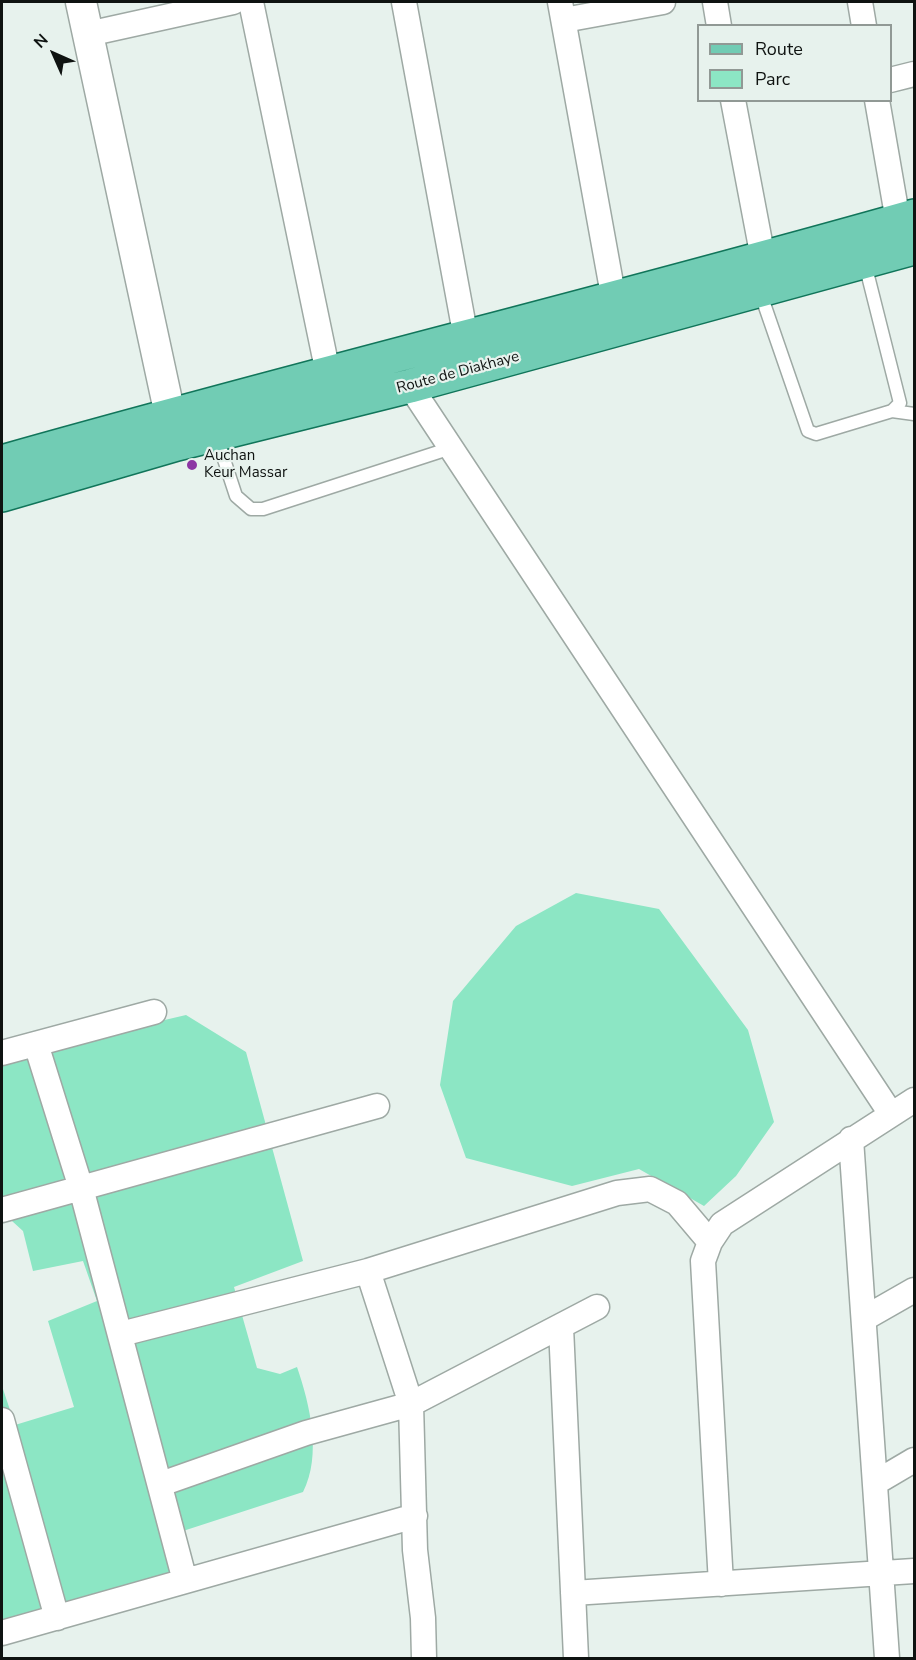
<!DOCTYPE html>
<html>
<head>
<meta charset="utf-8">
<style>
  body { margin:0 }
  #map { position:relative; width:916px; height:1660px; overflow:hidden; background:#e7f2ed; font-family:"Nunito Sans",sans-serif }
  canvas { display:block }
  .frame { position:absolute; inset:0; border:3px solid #0f1311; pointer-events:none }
  .legend { position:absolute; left:697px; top:24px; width:195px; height:78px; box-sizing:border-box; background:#e7f2ed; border:2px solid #919995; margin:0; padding:8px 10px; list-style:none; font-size:18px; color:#0f1311 }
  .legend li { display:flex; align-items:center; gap:12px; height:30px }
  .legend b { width:30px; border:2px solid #919995 }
  .north { position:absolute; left:24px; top:24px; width:60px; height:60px; -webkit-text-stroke:4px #e7f2ed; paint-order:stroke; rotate:315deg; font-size:16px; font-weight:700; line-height:24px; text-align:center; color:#0f1311 }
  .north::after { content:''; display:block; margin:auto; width:21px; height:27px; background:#0f1311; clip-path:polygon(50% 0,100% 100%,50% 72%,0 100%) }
</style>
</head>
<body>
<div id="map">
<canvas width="916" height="1660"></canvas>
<div class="frame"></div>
<ul class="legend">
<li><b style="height:8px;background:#71ccb4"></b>Route</li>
<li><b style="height:16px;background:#8ce6c4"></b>Parc</li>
</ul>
<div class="north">N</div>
</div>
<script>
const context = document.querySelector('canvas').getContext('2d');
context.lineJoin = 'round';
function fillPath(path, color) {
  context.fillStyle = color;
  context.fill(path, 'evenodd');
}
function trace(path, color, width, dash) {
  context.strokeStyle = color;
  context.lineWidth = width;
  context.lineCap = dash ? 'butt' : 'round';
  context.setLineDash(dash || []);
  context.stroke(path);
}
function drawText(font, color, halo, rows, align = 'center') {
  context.font = font + ' "Nunito Sans",sans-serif';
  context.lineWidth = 4.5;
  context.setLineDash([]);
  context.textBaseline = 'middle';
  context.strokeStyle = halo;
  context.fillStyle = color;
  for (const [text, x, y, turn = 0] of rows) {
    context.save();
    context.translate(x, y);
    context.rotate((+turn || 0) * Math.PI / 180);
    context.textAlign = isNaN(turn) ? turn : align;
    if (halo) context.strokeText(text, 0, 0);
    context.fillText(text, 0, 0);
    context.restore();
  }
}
const green = new Path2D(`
  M576,893L659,909L748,1030L774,1122L736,1176L704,1206L639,1169L572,1186L466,1158L440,1085L453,1001L516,926Z
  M186,1015L246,1052L303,1261L234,1287L257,1368L280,1374L297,1367C310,1405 322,1455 303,1492L183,1531L174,1573L2,1623V1386L15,1425L74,1407L48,1321L97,1301L83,1261L33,1271L23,1231L2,1212V1058Z`);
const service = new Path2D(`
  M760,292L808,431L816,434L892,411L900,403L865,264
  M892,411L914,414
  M216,435L236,496L251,509H263L451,448`);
const minor = new Path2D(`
  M251,2L328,373
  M404,2L466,338
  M560,2L614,300
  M715,2L719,26
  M860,2L864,26
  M564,20L663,2
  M88,34L233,2
  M890,80L914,74
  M733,100L763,258
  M877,100L898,221
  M410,386L891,1114
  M36,1044L81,1188L185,1581
  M2,1053L154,1012
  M851,1139L887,1658
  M2,1210L377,1106
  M368,1271L411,1404L415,1550L423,1618L424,1658
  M865,1318L914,1290
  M561,1327L576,1658
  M121,1334L368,1271L617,1193L650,1189L677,1203L710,1242
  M2,1420L57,1618
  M875,1483L914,1460
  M161,1484L306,1433L411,1404L597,1307
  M721,1584L703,1261L710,1242L722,1224L914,1100
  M573,1593L914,1571
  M2,1633L415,1516`);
const tertiary = new Path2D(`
  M81,2L175,438`);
const primary = new Path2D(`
  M2,462C305,376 611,302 914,216
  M2,495L177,444L410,386L914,248`);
const markers = [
  [192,465,6,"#8c36a4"]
];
const streetNames = [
  ["Route de Diakhaye",458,373,-15]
];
const poiNames = [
  ["Auchan",204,456],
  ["Keur Massar",204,473]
];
fillPath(green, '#8ce6c4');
trace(service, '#9ea9a4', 15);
trace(minor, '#9ea9a4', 27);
trace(tertiary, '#9ea9a4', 33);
trace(primary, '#11755a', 36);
trace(service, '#fff', 12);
trace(minor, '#fff', 24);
trace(tertiary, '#fff', 30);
trace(primary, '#71ccb4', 33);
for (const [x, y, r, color] of markers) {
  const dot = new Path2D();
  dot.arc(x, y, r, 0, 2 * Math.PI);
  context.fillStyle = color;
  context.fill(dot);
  trace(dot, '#e7f2ed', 2);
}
drawText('15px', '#0f1311', '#e7f2ed', streetNames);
drawText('15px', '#0f1311', '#e7f2ed', poiNames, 'left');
</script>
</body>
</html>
